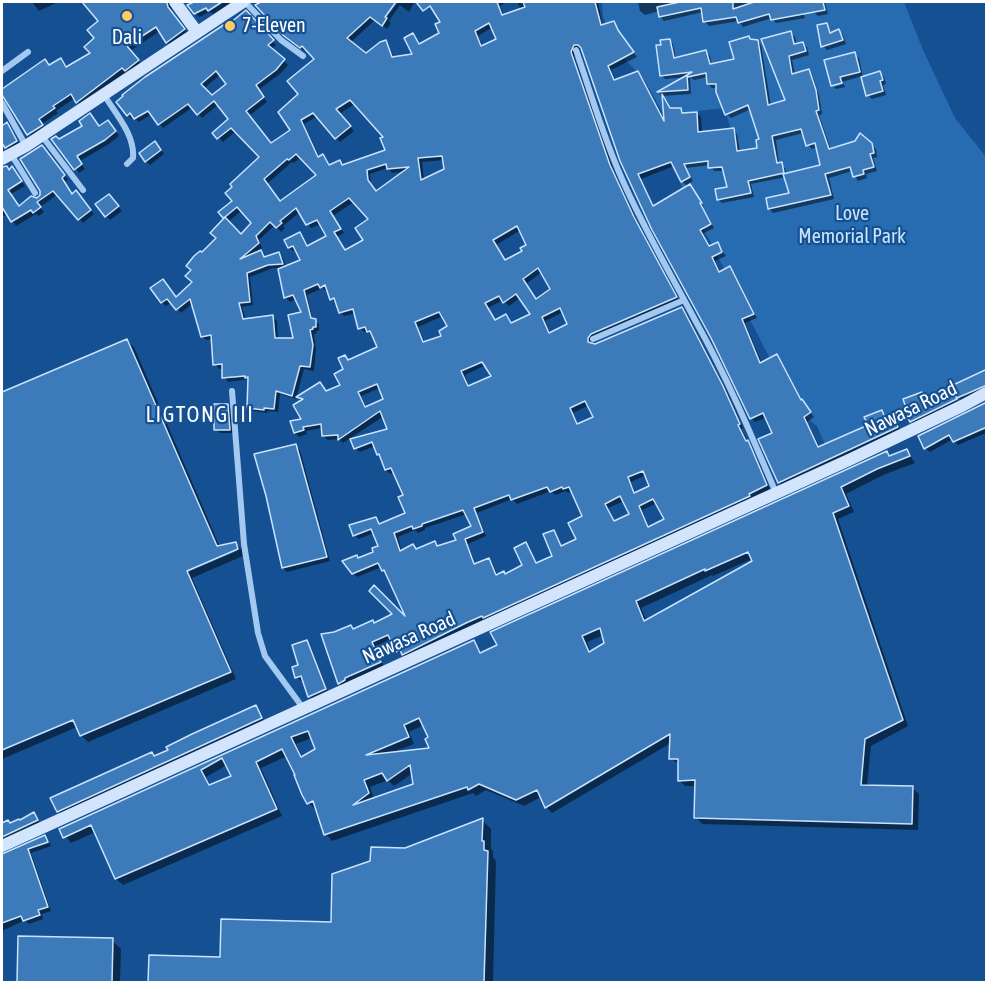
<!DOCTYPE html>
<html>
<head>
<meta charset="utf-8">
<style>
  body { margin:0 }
  #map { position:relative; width:988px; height:984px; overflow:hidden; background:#155192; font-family:"Asap Condensed",sans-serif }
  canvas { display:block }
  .frame { position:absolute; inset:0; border:3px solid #fff; pointer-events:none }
</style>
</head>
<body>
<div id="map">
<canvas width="988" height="984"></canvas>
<div class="frame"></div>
</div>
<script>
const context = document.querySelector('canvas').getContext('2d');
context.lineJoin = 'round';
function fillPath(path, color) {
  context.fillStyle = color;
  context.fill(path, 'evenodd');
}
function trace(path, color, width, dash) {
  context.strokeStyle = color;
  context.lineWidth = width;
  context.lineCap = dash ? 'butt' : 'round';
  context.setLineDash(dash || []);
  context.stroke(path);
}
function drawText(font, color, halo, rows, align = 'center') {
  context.font = font + ' "Asap Condensed",sans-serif';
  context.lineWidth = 4.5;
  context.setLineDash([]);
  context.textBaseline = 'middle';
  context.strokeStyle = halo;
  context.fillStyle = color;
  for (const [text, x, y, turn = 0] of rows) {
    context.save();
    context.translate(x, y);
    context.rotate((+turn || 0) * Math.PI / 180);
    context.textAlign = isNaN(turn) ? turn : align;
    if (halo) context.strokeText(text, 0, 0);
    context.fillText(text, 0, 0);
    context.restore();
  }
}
const green = new Path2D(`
  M602,2H904L923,50L955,118L986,157V368L896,413L825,445L817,426L808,419L787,392L670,163L739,152L724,108L664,115L645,81L614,47L603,16Z`);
const shadow = new Path2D(`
  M32,2H58L39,11Z
  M83,2H173L171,4L172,12L188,34L171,46L160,31L130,51L142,65L130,74L127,71L81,106L75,98L56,111L58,113L42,124L46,129L32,138L2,91L45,61L50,66L60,59L67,68L92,54L100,21Z
  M187,2H232L213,14L210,12L199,17Z
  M264,2H394L380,22L382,24L398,2H412L414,3L409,12L400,5L389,21L391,23L387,29L375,20L350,43L366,55L385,42L389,46L394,58L415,55L413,35L420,45L441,33L442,22L429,2H507L500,6L504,16L522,11L517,2H598L603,26L613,22L637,57L611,70L616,81L637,72L641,76L666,122L665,100L671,109H681L685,114L696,113L701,117L702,133L733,130L737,134L740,152L759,149L761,141L751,109L731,118L727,114L718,88H712L708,84V77L694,80L690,77L691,94L662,96L659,93L687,77L665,79L661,75L663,46L669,40L673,44L676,59L706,52L710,56L712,65L736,60L749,38L757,41L761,45L771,106L787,101L763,40L791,33L795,37L797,45L802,43L807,47L809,55L792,60L795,74L808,70L812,74L819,95L822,114L819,115L831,150L871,144L876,149L877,157L873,158L877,171L866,174L867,178L858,181L852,171L829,178L834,199L773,213L769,208L791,194L786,177L751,184L754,197L722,203L718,199L729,188L725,171H714L710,165L686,168L693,181L688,184L704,207H702L714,228L702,234L710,247L717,244L726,256L715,261L721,273L730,268L734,272L757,318L745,323L762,363L777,356L781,360L802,401L814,417L807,422L820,448L870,426L881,411L887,419L892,416L897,420L901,432L783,487L779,483L774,434L765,418L755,422L751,418L712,338L654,229L583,49H578L574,57L614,171L638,223L680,302L595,338L592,344L595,345L682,308L686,313L727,391L743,428L741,429L751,446L770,489L407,658L397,651L391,639L375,646L384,667L343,687L339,683L334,633L351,627L355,630L375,624L410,622L387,574L382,567L357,577L353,573L359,559L375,553L380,546L374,533L359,539L354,535L375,519L380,525L407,514L405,496L395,472L390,474L386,470L375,446L360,452L355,448L389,430L384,416L343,443L339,439L328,440L323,436L322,428L306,431L307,434L299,437L295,433L304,420L303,401L299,397L327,393L342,386L345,356L349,361L379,348L373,335L369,331L364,332L360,328L356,313L344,316L340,312L337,303L331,299L328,290L326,291L323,288L307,295L313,320L319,324V331H316L317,333L314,334L316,350L314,371L304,369L296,399L280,394L278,412L268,411L267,413L253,411L249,407V379L228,382L224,377L223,368L219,369L215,364L213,339L206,340L202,336L193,303L181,313L172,302L166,306L162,302L163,281L177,298L194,283L202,254L218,238L225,219L220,213L234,202L261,157L236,131L223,142L214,133L230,119L219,104L202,118L193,107L163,128L152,114L139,122L134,117L132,119L128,115L245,12L276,45L271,50L288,65L280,74L258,90L267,102L249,116L272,145L292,130L300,94L316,59L307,49L305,51L291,40L257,5ZM493,27L498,39L483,46L478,36ZM220,75L228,84L212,97L203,89ZM355,104L386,137L387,151L344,166L339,162L330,166L323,156L320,158L304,124L318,116L340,142L354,131L339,114ZM803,133L808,145L812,149L818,147L822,166L787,175L785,168L779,164L776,140ZM301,157L318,175L281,203L267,184L292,162L294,163ZM444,160L446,170L424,180L422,162ZM674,166L682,181L688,187L654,207L641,179ZM388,168L392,173L406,171L377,193L371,186L370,174ZM354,202L370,219L366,241L346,251L337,237L344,233L333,216ZM242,210L254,223L241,236L228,222ZM300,212L311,228L321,224L329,237L309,247L300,234L289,247L293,251L297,250L302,261L286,267L283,258L279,254L266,258L259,250L262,248L259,240L275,225L281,232L285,228L283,226ZM521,230L528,246L524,252L506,262L496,245ZM273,268H279L286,298L290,302L297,299L303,313L295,340L278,339L277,321L272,317L246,320L242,307L253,305L250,277ZM542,272L552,289L537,300L526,284ZM520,298L532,315L512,324L505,315L496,321L488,308L503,300L509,306ZM563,312L569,324L551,334L545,321ZM443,316L449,327L444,336L425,343L418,327ZM486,365L493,376L469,387L465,375ZM380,388L385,400L367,408L361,396ZM589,405L595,417L578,425L573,413ZM646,475L651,487L636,494L631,482ZM551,491L555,495L566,491L568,493L572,491L584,517L579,540L562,547L553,532L554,556L537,564L526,544L524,566L506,575L498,576L493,564L489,559L475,565L468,544L486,536L477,513L512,499L517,504ZM624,501L631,515L615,522L608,508ZM657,503L666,520L650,528L642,510ZM467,514L473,527L458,541L439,547L434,543L417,550L402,552L398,537L415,530L418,533L425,530V528Z
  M638,2H800L805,18L776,23L772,18L743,27L739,21L709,26L705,22L703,12L664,21L660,16L659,11L645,15L640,11Z
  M812,2H825L828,14L818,16L814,12Z
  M826,25L832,33L838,31L843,35L846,44L827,50L823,46Z
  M854,54L859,58L863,77L880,73L884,77L886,84L883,85L886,95L872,99L868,95L862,76L832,85L826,61Z
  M844,84L845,87L836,89L834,87Z
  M7,124L20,145L10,151L5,146L2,148V128Z
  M112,126L119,136L109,144L80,161L85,169L79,173L59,141Z
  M159,147L164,154L150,165L146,161Z
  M46,151L68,180L64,182L73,195L80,196L94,214L83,223L58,194L40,207L44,212L39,216L36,214L16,226L8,214L2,217V170L6,168L10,171L12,168L25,186L11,194L19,207L38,199L42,194Z
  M113,200L122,211L110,220L106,216Z
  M127,340L134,347L220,547L236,544L242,550L243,556L192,578L236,679L88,742L81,735L77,727L2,759V394ZM229,551H237L181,575L179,572Z
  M986,370V390L962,401L958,397Z
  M922,394L927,401L931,399L935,403L954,396L960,404L915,425L911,421Z
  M986,404V433L958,445L953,439L930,452L925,448Z
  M227,405L231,409L233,433H220L216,429Z
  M295,446L300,450L330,561L287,572L283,568L256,455Z
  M907,451L915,463L883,475L846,494L854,512L838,519L908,726L871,746L867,786L912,788L919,794L918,830L702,824L696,817V786H685L679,780L680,765L670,758L671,743L552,813L546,807L541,797L524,806L486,790L476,796L473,793L332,841L326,834L317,809H315L309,803L287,756L261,768L282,816L123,885L116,879L96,832L71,843L61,830L473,642L483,654L887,453L891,457ZM752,559L754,562L647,621L641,608L712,575L713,576ZM604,635L606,644L591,652L587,642ZM424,725L430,738L432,750L391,753L414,744L409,732ZM312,738L317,749L303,758L296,744ZM227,765L233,777L211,786L206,777ZM413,773L414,785L374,799L370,787L388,780L394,786Z
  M306,641L310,645L329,694L314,700L310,696L304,680L301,681L296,677Z
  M256,707L265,723L63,815L58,811L155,757Z
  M34,814L41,825L2,844V824L8,822L11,824Z
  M482,820L491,829V849L493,851V857L496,861L493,982H150L151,957L222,958L332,924L405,850Z
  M45,837L48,840L37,847L50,843L51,846L31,853L51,911L42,914L43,919L29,924L25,920L2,931V855H5Z
  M19,938L112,940L121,949L120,982H18Z`);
const building = new Path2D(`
  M82,2H167L168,7L185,29L166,43L156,27L127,46L139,60L125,71L122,68L76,103L71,94L53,106L55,108L39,119L43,125L27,135L2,95V89L45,59L49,65L61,58L66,67L90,53L84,47L94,38L87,30L98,21Z
  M194,2H222L208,11L206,8L194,14L187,5Z
  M261,2H396L385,17L387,18L382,26L370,17L347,38L366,53L380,42L386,40L392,57L412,54L404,38L413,33L419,44L439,33L435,24L440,22L430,6L423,11L416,2H497L502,15L525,7L523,2H595L601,25L614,21L618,30L634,52L608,66L614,80L638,71L664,121L662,94L670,108H681L682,113L697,112L698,132L734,128L737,151L757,148L756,140L759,139L748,105L725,115L716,92V84H707L706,73L688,77L687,75L692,72L660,76L656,45H661L660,40L670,39L674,58L706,50L710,64L734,59L729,42L749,36L750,39L758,40L768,105L785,100L761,39L791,31L794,44L803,42L806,51L789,56L792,74L809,69L816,90L819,110L816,111L829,149L855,141L860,133L872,143L874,153L870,154L874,167L863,170L864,174L853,177L850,167L825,174L831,195L768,209L766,198L789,193L783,174L820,165L815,143L806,146L801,129L772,136L777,163L782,162L784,173L748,181L751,193L717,200L715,189L727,187L722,167L708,168V161L684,164L690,177L681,182L671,162L638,174L653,206L690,184L702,203H700L711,224L700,230L709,246L718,242L722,252L712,257L719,272L730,266L754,314L742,319L760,363L777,354L801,400L802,399L811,412L804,417L818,447L868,425L864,417L882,410L885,418L893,414L898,427L778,483L758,439L772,433L763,413L750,419L711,338L652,230L620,161L581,48L578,45H574L571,52L610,165L634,217L677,297L591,334L588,338V342L595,344L682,307L723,386L740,424L738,425L746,441L748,440L767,485L749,494L750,496L483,618L482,616L466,623L402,655L400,650L396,652L388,635L372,642L381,662L345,678V680L338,684L321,634L334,632L351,625L353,629L373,620L374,623L392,614L369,591L374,585L405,616L384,570L382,571L378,563L352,574L342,561L357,555L358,558L373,552L372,548L378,546L371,529L353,536L349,525L376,517L379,524L405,513L398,497L403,495L391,468L385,470L379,454L377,455L372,442L354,449L350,439L387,429L380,411L338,440V435L322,436L321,424L303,427L304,430L294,433L290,421L301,419L293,405L303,399L296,397L320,382L326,391L340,385L334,374L343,369L338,358L345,355L348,360L377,347L370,331L367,332L365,327L358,329L353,309L339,313L334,298L330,300L325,285L320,288L318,284L304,290L311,318L316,319V327H313V329L310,330L313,345L310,367L300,366L292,396L276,391L274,409L264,408V410L247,408L248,377L245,378V376L222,378V364L213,365L211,335L201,337L190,299L176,310L167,299L161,303L150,288L163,279L176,297L192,282L185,276L191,270L186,266L194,256L200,251L202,252L216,238L210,233L225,217L223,218L218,212L232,201L225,193L232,187L230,184L259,157L231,128L217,139L212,133L228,119L214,101L197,115L188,104L158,125L148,111L134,119L130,113L127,116L116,102L123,96L122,95L145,77L228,22L230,23L246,10L274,40L268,45L285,59L276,70L256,85L264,97L246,111L271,143L290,130L278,112L298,94L287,81L314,59L302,46L300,48L284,36L255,5ZM489,23L496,39L481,46L475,31ZM216,71L226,84L212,95L201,84ZM350,100L383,137L380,138L385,150L342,165L340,160L329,165L323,154L318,157L301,120L313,113L335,139L351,126L336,109ZM296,154L316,175L280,201L264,179L287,159L289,160ZM442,156L444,169L421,180L418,158ZM386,164L387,169L409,167L376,191L368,180L367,170ZM349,198L368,219L355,228L363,240L345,250L334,232L341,229L330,211ZM237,207L251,223L241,234L225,217ZM296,208L306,225L317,220L326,236L307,246L300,232L284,240L288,248L293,246L300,260L278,269L284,298L293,295L301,312L288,315L293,338H275L273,315L243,319L239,303L250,302L247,273L268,265L283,264L279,252L264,257L261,250L240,259L259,243L256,236L270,222L276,228L282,223L280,221ZM517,226L526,245L520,248L522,251L505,260L493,240ZM538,268L550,289L536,299L523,279ZM516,294L530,314L511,323L506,314L495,320L485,303L499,296L503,303ZM560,308L567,324L549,333L542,317ZM439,312L447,326L439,331L441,336L423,342L415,322ZM482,362L491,376L468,386L461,371ZM377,384L383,399L365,407L358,392ZM585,401L593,417L577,424L570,408ZM643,471L649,486L634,493L628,477ZM547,487L550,492L562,487L563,489L569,487L582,516L568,523L576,539L561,546L554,530L543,534L552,556L536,563L526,542L514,548L522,565L505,574L504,571L496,575L489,558L474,564L465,539L483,532L474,508L509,495L511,500ZM620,496L629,514L614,521L605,504ZM653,499L664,519L648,527L639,506ZM463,510L471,526L453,534L456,540L437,546L435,541L416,549L413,544L400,551L394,533L412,526L413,529L422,526V524Z
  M680,2H733V9L754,2H823L825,10L771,20L769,14L738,23L736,17L703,22L701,8L659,17L657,7Z
  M827,23L830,33L839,29L843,40L821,47L817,25Z
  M855,52L860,72L840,77L842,83L831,86L824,60Z
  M880,71L883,80L880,81L883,91L866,96L861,77Z
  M687,75L688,90L657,92Z
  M90,113L99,126L108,120L116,131L105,140L77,156L82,164L74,170L51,139L56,136L59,139L82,126L79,121Z
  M7,122L17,141L5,148L2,143V126Z
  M155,141L161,150L145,162L139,153Z
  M42,145L65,175L62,178L72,194L76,190L91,210L78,220L53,191L37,202L41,207L33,213L31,210L11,222L2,207V167L7,166L9,170L12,166L22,181L8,190L19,206L31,196L37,198L40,195V191L20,159Z
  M109,194L119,206L105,217L95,204Z
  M127,339L217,546L236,542L238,549L187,571L231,672L80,736L73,720L2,750V392Z
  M987,369V385L957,398L951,386Z
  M922,392L926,400L931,398L934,404L954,394L957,399L910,422L903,410L906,408L903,399Z
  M987,402V427L953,442L949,435L924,449L918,436Z
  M214,404H228L230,430H214Z
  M296,444L327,557L282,568L266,496L254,454Z
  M907,449L910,456L877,469L841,487L849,506L833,513L903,720L865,739L861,785L913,786L912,824L694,818L695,780L678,781V759H669L670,734L545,808L537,790L516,800L479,784L468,790L467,787L324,835L313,801L307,804L302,795L294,775H295L282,749L256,762L277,809L115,879L91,825L63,838L59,829L474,640L480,653L497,645L490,632L887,451L889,456ZM748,552L752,561L644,621L636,601L705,569V571ZM600,628L604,643L589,652L582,636ZM419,718L428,737L425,739L429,748L366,755L409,737L404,725ZM308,731L315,749L301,757L291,737ZM222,758L231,776L209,785L201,770ZM410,765L413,784L353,805L369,793L364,780L382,773L387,781Z
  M307,640L326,689L308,697L301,676L295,678L292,667L298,665L292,645Z
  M256,705L262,718L57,812L50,798L152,752L154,756L168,750L166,747L192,734Z
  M34,812L38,820L2,837V823L8,820L10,823L19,819L20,820Z
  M483,818L482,841H484V850L488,851L484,982H148L149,955L220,957L221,919L331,922L332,874L370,861L371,847L405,848Z
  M45,835L48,842L28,849L48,907L38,910L40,915L23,921L21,916L2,923V854Z
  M18,936L113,938L112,982H17Z`);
const street = new Path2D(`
  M245,2L281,40L303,56
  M576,50C591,93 603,137 622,179C643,227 670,273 695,320C726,375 751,434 776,493
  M2,71L28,52
  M104,95C116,114 135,135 133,158L127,164
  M2,103L26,146
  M42,136L83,190
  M11,154L35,193
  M593,339L684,300
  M232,391L244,544L258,633L265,656L303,708`);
const secondary = new Path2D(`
  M175,2L197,32
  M2,159L26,146L243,2
  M2,846L851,459L962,406L986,393`);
const markers = [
  [127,16,6,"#ffcc63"],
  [230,26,6,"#ffcc63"]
];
const poiNames = [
  ["7-Eleven",242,26],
  ["Dali",127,38,"center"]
];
const parkNames = [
  ["Love",852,214],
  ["Memorial Park",852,237]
];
const streetNames = [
  ["Nawasa Road",911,409,-26],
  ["Nawasa Road",409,638,-24]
];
const quarterNames = [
  ["LIGTONG III",200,415]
];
fillPath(green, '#276bb1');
fillPath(shadow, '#0007');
fillPath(building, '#3d7aba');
trace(building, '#cae3fc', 1.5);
trace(street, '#a3c9f1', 6);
trace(secondary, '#d2e5fc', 12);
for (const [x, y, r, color] of markers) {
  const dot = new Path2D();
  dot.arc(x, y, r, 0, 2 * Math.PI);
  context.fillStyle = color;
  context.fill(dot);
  trace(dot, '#155192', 2);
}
drawText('20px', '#fff', '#155192', poiNames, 'left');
drawText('20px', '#cae3fc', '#155192', parkNames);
drawText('20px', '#fff', '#155192', streetNames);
context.letterSpacing = '1.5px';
drawText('22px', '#fff', '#155192', quarterNames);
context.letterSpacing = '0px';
</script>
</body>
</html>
